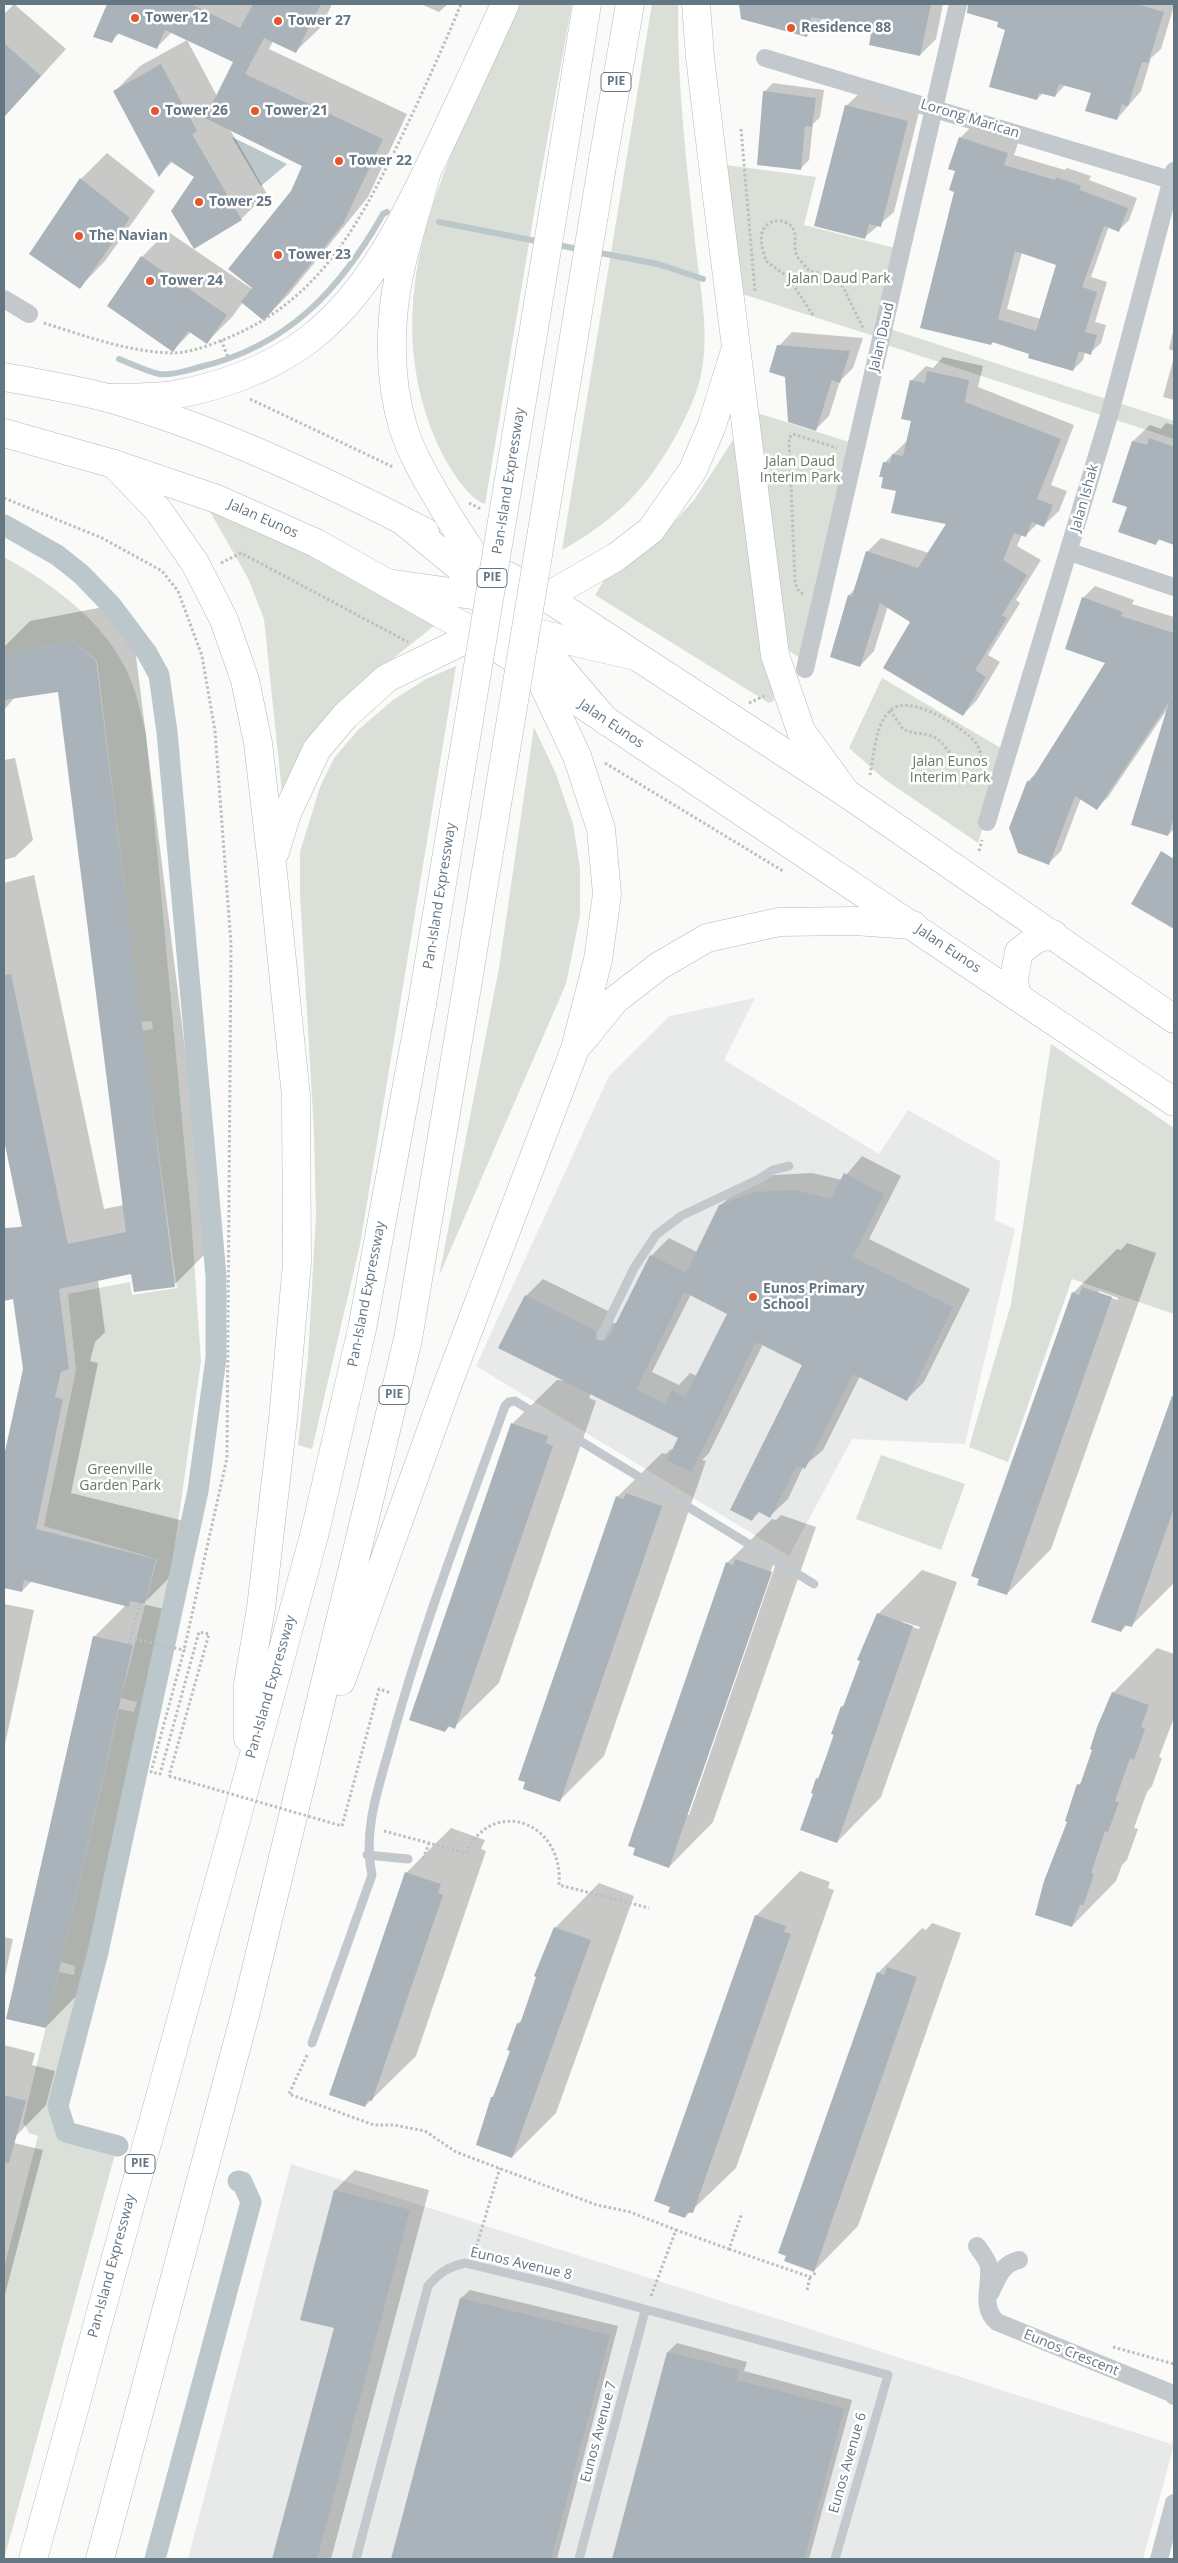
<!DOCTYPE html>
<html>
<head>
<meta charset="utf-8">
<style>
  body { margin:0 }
  #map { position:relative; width:1178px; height:2563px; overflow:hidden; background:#fafaf8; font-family:"Open Sans",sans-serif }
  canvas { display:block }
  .frame { position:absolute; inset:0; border:5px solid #657683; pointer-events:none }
</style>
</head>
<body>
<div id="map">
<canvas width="1178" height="2563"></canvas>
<div class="frame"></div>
</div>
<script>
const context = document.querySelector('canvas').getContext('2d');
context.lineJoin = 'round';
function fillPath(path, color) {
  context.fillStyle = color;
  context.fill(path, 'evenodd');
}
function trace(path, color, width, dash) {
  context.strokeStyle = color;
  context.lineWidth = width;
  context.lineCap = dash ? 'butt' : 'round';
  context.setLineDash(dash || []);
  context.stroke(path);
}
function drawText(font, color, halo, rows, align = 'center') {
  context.font = font + ' "Open Sans",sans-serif';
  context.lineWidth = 5;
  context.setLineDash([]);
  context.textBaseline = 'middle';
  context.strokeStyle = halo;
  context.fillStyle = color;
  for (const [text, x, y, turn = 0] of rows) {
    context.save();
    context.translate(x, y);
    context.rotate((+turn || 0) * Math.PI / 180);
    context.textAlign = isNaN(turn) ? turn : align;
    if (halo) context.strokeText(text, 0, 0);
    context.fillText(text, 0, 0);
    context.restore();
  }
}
const built = new Path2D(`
  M755,998L724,1060L879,1154L908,1110L1000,1161L995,1220L1015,1229L965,1444L852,1439L789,1556L476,1366L609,1076L670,1016Z
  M291,2164L1174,2445L1143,2559H188Z`);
const green = new Path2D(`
  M519,4H572L538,190L485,504C466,498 445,461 437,443C369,285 457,145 519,4Z
  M652,4H678C677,86 687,168 696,250C700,287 708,325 703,363C700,387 690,409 679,430C649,486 618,519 562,550Z
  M719,164L816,177L804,225L895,248L874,336L736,292Z
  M887,328L1174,421V439L884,344Z
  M751,411L849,442L800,658L788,650Z
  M737,434L774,701L769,703L595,595L606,577L648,551L694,500Z
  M209,510L317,556L435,625L340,701L321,724L282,793L264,619L248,578Z
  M4,557C53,584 108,624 130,678C137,695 141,715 146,733L191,1216L201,1361L173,1558L95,1929L50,2107L59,2138L115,2154L4,2559V2268L38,2136L29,2133L23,2122L59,1972L74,1975L75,1966L61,1962L119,1709L134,1712L137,1702L121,1698L157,1559L44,1526L76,1370L68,1294L130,1282L132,1295L177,1288L142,1031L153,1029L152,1021L141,1022L97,661L73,641L4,654Z
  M456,666L360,1245L312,1449L298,1445L308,1357L316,1216L314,1131L300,894V852L320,787L334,758L358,730L393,700L426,679Z
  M882,678L1006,751L978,843L884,779L849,748Z
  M534,727L556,774L573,824L580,868V915L566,984L439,1276L499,968Z
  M1051,1044L1174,1128V1314L1072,1279L1008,1462L969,1447L1011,1304Z
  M881,1455L965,1484L941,1550L856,1519Z`);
const water = new Path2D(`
  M232,137L287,164L261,186Z`);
const shadow = new Path2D(`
  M14,4L66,49L4,117V14Z
  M108,4H332L321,27L295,52L273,41L269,49L407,114L368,197L289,294L264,319L243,302L232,317L207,342L191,332L173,350L142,257L167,231L252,289L304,165L229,128L267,194L241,219L196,177L173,161L159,175L115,91L140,66L187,40L217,96L234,61L172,32L157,47L120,33L111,41L95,36Z
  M421,4H448L439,12Z
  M740,4H943L936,39L920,55L874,27L823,18L807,36L742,18Z
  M982,4H1174V6L1161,49L1151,58L1141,91L1117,119L1092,92L1066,84L1055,96L1043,93L1037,99L1007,29L1000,21L979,15Z
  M773,83L824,90L820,117L813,124L809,160L800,169L764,92Z
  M860,93L920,108L894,212L865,237L846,106Z
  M970,128L1018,143L1014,155L1065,170L1067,168L1091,176L1089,180L1137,198L1129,220L1119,230L1109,226L1091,277L1107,282L1095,322L1106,325L1101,343L1090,353L1085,352L1083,360L1073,370L1031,353L994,341L991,344L955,191L960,138ZM1022,252L1058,264L1041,319L1007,309Z
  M107,153L155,191L105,261L80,287L31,253L81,179Z
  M1174,328V351L1169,349Z
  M792,332L863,338L853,368L840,381L829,416L816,429L779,346Z
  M943,357L983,366L978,387L1074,425L1051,485L1067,491L1059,511L1044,525L1038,523L1025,536L1022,534L1017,546L1041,560L1016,600L1020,603L988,655L1000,662L977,700L963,715L912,621L888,606L874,651L860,666L849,595L855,589L867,552L881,538L929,553L948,524L897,490L884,476V463L908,440L912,420L911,381L926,366L933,368Z
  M1174,357V400L1163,397Z
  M1166,423L1174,425V544L1160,539L1156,544L1128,506L1113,501L1133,441L1150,425L1161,429Z
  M1095,586L1134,600L1132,604L1174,617V829L1168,835V708L1108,797L1096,809L1081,798L1061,851L1049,863L1010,828L1028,781L1038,771L1107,662L1083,598Z
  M109,606L132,624L210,1249L174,1285L133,1272L98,1280L105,1332L95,1342L90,1361L98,1363L71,1493L192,1523L181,1566L143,1604L168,1610L81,1991L46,2027L94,1637L126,1605L32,1581L22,1591L4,1586V1463L25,1369L14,1297L4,1299V1230L23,1226L4,1134V883L34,875L104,1209L124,1205L59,690L15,697L4,710V647L30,621Z
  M15,758L33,840L15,857L4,860V760Z
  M1174,873V927L1149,912Z
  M862,1156L901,1176L869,1239L970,1289L924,1382L906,1400L860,1376L823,1450L803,1467L788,1499L770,1516L760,1511L752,1520L804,1364L763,1344L709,1453L702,1460L706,1461L604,1756L559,1801L617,1497L662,1453L666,1454L671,1449L674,1450L680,1438L591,1393L589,1398L596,1401L499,1683L454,1727L450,1726L445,1731L512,1424L557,1380L567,1381L526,1296L543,1279L614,1314L613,1323H617L651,1256L669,1238L697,1252L720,1206L739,1188L774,1175L812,1173L842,1180ZM691,1294L729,1313L697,1376L690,1373L679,1385L652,1372Z
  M1127,1243L1156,1253L1051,1549L1007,1594L1073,1293L1117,1249L1121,1250ZM1099,1291L1118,1298V1300L1099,1294Z
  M1174,1394V1583L1131,1626L1128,1624L1121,1631L1093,1621Z
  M781,1515L816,1527L713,1822L669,1867L727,1563L772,1519L776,1520ZM773,1565L775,1566L689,1815H686Z
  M922,1570L957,1582L881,1797L837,1842L815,1793L817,1779L821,1775L842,1707L846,1702L878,1614ZM901,1621L920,1627L919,1629L901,1623Z
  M4,1604L34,1610L4,1749Z
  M1157,1648L1174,1654V1718L1159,1757L1162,1758L1152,1786L1147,1792L1134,1828L1138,1829L1127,1860L1122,1865L1116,1881L1072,1926L1069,1821L1078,1785L1083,1781L1113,1693Z
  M451,1828L485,1840L481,1849L486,1851L416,2056L365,2106L406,1873Z
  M800,1871L830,1882L828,1888L834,1890L736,2168L685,2217L756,1916Z
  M599,1883L634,1896L556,2113L512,2157L492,2097L496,2093L512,2050L509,2049L518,2023L523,2019L555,1928Z
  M932,1923L961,1933L858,2226L814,2271L878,1973L922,1928L926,1930Z
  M4,1937L13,1939L4,1980Z
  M4,2045L35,2053L32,2065L55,2071L46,2105L16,2136L4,2132Z
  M6,2141L43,2150L4,2298V2142Z
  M355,2170L429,2190L331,2559H273L335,2327L301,2319L335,2190Z
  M470,2290L618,2326L557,2559H392L461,2298Z
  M677,2343L747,2362L744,2371L852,2400L809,2559H613L668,2352Z`);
const stream = new Path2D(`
  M439,222L541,242
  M553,244L583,250
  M595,252L658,264L703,279
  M119,359C132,364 146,371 159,374C171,376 188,370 200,367C288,346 340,290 383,214L387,212`);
const canal = new Path2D(`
  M4,525L57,555L81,574L111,605L147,653L159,675L167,732L216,1276V1358L198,1491L98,1952L58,2106L66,2132L118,2146
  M155,2559L251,2202L242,2182L238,2181`);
const building = new Path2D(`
  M107,4H191L240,28L253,4H321L296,53L264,38L245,74L383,139L343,224L264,321L241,302L252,288L228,269L291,191L302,166L205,118L233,62L165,30L157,49L117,33L112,43L93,37Z
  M739,4H931L920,56L869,45L872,28L811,17L807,37L741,19Z
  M968,4H1137L1164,12L1148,63L1142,62L1128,106L1122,104L1117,120L1085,111L1091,93L1059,84L1055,97L1039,93L1037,100L989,87L1005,30L997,27L998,22L967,13Z
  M4,43L41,76L4,117Z
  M161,64L197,131L192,134L242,220L194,249L171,211L194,177L170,161L159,177L113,91Z
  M763,91L816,98L812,127L805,126L801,170L757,165Z
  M845,105L908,121L881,227L869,224L865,239L814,226Z
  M959,137L1008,153L1004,165L1055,180L1056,177L1081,186L1080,190L1128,208L1119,232L1104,226L1082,287L1097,292L1085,332L1097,335L1091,355L1079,351L1073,371L1028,358L1029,354L992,342L991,345L920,328L954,192L949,190L955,171L948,169ZM1015,251L1056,265L1036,331L998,319Z
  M80,178L130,218L80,289L29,254Z
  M141,256L227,315L207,344L188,331L173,352L107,306Z
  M777,345L850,351L840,383L832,380L816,431L788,422L785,377L769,372Z
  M927,371L969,380L965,402L1061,439L1037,499L1053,505L1044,527L1032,522L1026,537L1014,533L1003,560L1027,575L1002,615L1007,618L975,670L986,677L963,716L883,668L910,622L880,603L860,667L830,657L848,595L852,596L866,551L918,568L946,524L891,513L896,491L881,488L883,477H879L883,462L890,463L892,454L903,456L911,421L901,419L910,380L925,383Z
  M1149,438L1174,447V545L1158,539L1156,545L1118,532L1127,507L1112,502L1132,441L1147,445Z
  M1082,597L1123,612L1121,616L1174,633V694L1172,698L1174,699V817L1168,836L1131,825L1169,702L1097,810L1075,796L1049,865L1018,853L1009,828L1027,781L1030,782L1105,663L1065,649Z
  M73,641L96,661L175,1287L134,1292L131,1274L59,1289L69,1369L61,1372L55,1397L63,1399L36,1529L156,1559L145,1604L130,1601L129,1607L24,1580L22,1592L4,1588V1456L23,1369L13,1299L4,1301V1228L22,1227L4,1140V975L11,974L68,1244L126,1232L58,692L4,700V654Z
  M1161,851L1174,859V929L1131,904Z
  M844,1173L884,1194L853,1257L953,1307L907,1401L853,1374L805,1469L797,1465L770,1518L757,1511L752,1521L730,1510L802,1365L756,1342L691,1472L667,1460L678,1438L498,1348L525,1295L596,1331V1340L604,1341L609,1337L650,1255L686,1273L719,1205L756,1192L794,1190L831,1199ZM684,1292L727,1314L685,1397L672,1390L665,1404L636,1389Z
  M1082,1287L1112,1297L1007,1595L977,1585L979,1579L971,1576L1072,1292L1079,1295Z
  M1172,1396L1174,1397V1508L1132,1627L1124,1625L1121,1632L1091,1622Z
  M511,1423L548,1436L546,1443L553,1446L455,1729L448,1726L445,1732L409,1720Z
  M626,1493L662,1506L560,1802L523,1789L525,1782L518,1780L616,1496L623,1499Z
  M735,1559L772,1572L669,1868L633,1855L635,1848L628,1846L726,1562L733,1565Z
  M877,1613L913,1626L837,1843L800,1830L813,1794L811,1793L816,1778L818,1779L834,1735L831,1734L841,1706L843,1707L860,1661L857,1660Z
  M93,1636L133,1645L46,2028L6,2019Z
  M1112,1692L1149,1705L1141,1727L1145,1729L1134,1760L1130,1758L1115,1801L1119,1802L1108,1832L1105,1831L1091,1873L1094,1874L1083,1906L1080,1904L1072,1927L1035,1915L1044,1881L1067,1822L1065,1821L1072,1799L1077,1784L1080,1785L1092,1750L1090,1749L1097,1727Z
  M405,1872L441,1884L438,1893L443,1895L372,2101L368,2100L365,2107L329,2095Z
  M755,1915L786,1926L784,1932L791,1934L693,2213L687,2212L685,2218L668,2212L670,2207L654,2201Z
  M554,1927L591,1940L512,2158L476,2145L491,2097H493L510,2051L507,2050L517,2023L520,2024L536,1977L534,1976Z
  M887,1967L917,1977L814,2272L784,2261L786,2256L778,2253L877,1972L884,1975Z
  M4,2095L26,2101L9,2163L4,2162Z
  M334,2190L410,2210L317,2559H272L334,2328L300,2320Z
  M460,2298L610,2335L551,2559H391Z
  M667,2352L739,2370L737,2380L844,2408L804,2559H612Z`);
const path = new Path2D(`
  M741,129L755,292
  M813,315L788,277L766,261C763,249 755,231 770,223C775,220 780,220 785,222C802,229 791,244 797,256C800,261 806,266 809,271L829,275L841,283L864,330
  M44,323C85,336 129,352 172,353C191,353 213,344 230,337C320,299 359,224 399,142C421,96 442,50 461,4
  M221,340L228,357
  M250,399L393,467
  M4,498L102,538L162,571L178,591L202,656L215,731L231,944L227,1458L184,1650
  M469,503L481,509
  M221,563L241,553L408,642
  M803,594L797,589L795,581L789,438L793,434L837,448
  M749,703L764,696
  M890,710L903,729C913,735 924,732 934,737C953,747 951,775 982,761
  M605,763L783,871
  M870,775C874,756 875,723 891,710C909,693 963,727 975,742C981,750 982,759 982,768
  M979,851L982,840
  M130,1638L184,1650L151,1772L160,1774L199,1632L209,1634L169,1776
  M129,1644L140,1603
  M342,1826L379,1689L391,1693
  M384,1831L466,1853C492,1796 564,1821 559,1885L649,1908
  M423,1859L429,1843
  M307,2055L289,2094L374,2125H394L425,2131L456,2152L597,2205L630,2212L676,2230
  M729,2249L810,2277L817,2272
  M475,2251L500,2168
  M807,2290L810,2277
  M651,2296L676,2230L729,2249L742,2213
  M1113,2347L1174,2364
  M1174,2442V2443`);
const service = new Path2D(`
  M601,1336L634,1268L656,1235L681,1216L757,1180L773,1170L789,1166
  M367,1855L408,1859
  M312,2043L372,1875C362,1829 380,1784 392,1739C423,1626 465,1517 505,1406L509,1402L515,1401L814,1584
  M356,2559L428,2286C439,2273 448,2267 465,2263L552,2284L888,2375L835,2559
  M579,2559L645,2311`);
const minor = new Path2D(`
  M765,58L1174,181
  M4,299L29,314
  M1070,552L1174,587
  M805,669L958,4
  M987,822L1111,409L1174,171
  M977,2246C981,2252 988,2260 989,2267C991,2287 980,2307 997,2322L1171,2393L1174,2396
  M991,2292C998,2277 1002,2264 1019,2260
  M1159,2559L1174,2503`);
const trunk = new Path2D(`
  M4,377C38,383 74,389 108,398C216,429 326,481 425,532
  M4,433L114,464L217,499L316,543L477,634L1174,1102
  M475,558L546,597L846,793L1174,1019
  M1016,995L1014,978L1019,952L1036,939L1053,934`);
const motorway = new Path2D(`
  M696,4L700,57L712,157L775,655L801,731L846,793
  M563,153L587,4
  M603,160L630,4
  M427,171C415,219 396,269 393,318C390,354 393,393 403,427C411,453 426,478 440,502C486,581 546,652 606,721
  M108,398C130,397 152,398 173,395C219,387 270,369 308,340C373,291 409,209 443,138C464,93 485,49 505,4
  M114,464L158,510L195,563L224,620L245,680L258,743L272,864L296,1096L297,1263L283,1419L261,1608L248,1684V1738
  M387,583L507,600L546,597L616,557L651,530L693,470L712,425L734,354
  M275,852L287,813L317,749L345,716L387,678L477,634L504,629L532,632L635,656
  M581,1042L615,1000L659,966L707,938L779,922L854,921L913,925
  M341,1681L446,1389L575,1049L598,960L607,894L601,829L577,756L539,676L459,567L403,521
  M33,2559L314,1536L362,1329L422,1004
  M100,2559L246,2011L408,1339L463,1011`);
const pathBridge = new Path2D(`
  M169,1776L342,1826`);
const motorwayBridge = new Path2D(`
  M422,1004L563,153
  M463,1011L603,160`);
const markers = [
  [135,18,5,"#e4572e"],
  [278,21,5,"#e4572e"],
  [791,28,5,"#e4572e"],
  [155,111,5,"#e4572e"],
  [255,111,5,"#e4572e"],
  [339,161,5,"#e4572e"],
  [199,202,5,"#e4572e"],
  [79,236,5,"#e4572e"],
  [278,255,5,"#e4572e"],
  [150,281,5,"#e4572e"],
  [753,1297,5,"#e4572e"]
];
const shields = [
  [616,82,30],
  [492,578,30],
  [394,1395,30],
  [140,2164,30]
];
const shieldNames = [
  ["PIE",616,82],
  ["PIE",492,578],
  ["PIE",394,1395],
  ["PIE",140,2164]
];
const poiNames = [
  ["Tower 12",145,18],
  ["Tower 27",288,21],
  ["Residence 88",801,28],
  ["Tower 26",165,111],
  ["Tower 21",265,111],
  ["Tower 22",349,161],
  ["Tower 25",209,202],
  ["The Navian",89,236],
  ["Tower 23",288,255],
  ["Tower 24",160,281],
  ["Eunos Primary",763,1289],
  ["School",763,1305]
];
const streetNames = [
  ["Lorong Marican",970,119,17],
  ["Jalan Daud",882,337,-77],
  ["Pan-Island Expressway",509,481,-81],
  ["Jalan Ishak",1085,498,-74],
  ["Jalan Eunos",263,519,24],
  ["Jalan Eunos",611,724,34],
  ["Pan-Island Expressway",440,896,-81],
  ["Jalan Eunos",948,949,34],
  ["Pan-Island Expressway",367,1294,-79],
  ["Pan-Island Expressway",271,1687,-74],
  ["Eunos Avenue 8",521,2264,13],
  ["Pan-Island Expressway",112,2266,-75],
  ["Eunos Crescent",1071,2353,22],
  ["Eunos Avenue 7",599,2432,-75],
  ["Eunos Avenue 6",848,2463,-74]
];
const parkNames = [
  ["Jalan Daud Park",839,279],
  ["Jalan Daud",800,462],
  ["Interim Park",800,478],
  ["Jalan Eunos",950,762],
  ["Interim Park",950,778],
  ["Greenville",120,1470],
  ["Garden Park",120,1486]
];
fillPath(built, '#e8e9e9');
fillPath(green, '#dadfd7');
fillPath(water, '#bbc7cb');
fillPath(shadow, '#0003');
trace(stream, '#bbc7cb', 6);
trace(canal, '#bbc7cb', 21);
fillPath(building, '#aab3b9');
trace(trunk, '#b4b9bd', 29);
trace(motorway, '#b4b9bd', 29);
trace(path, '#bbbfc2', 3, [2.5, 2.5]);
trace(service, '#c3c8cc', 9);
trace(minor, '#c3c8cc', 18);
trace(trunk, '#fff', 28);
trace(motorway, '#fff', 28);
trace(motorwayBridge, '#b4b9bd', 29, []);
trace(pathBridge, '#bbbfc2', 3, [2.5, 2.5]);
trace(motorwayBridge, '#fff', 28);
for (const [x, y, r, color] of markers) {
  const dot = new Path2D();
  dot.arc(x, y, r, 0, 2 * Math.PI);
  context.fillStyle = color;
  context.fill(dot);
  trace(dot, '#fff', 2);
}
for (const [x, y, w] of shields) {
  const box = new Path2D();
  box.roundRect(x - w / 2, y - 9.5, w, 19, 4);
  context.fillStyle = '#fff';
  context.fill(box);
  trace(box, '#657683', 1);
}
drawText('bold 12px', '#657683', null, shieldNames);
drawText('bold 14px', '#657683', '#fff', poiNames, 'left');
drawText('14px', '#657683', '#fff', streetNames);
drawText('14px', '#687a64', '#fff', parkNames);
</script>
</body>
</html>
